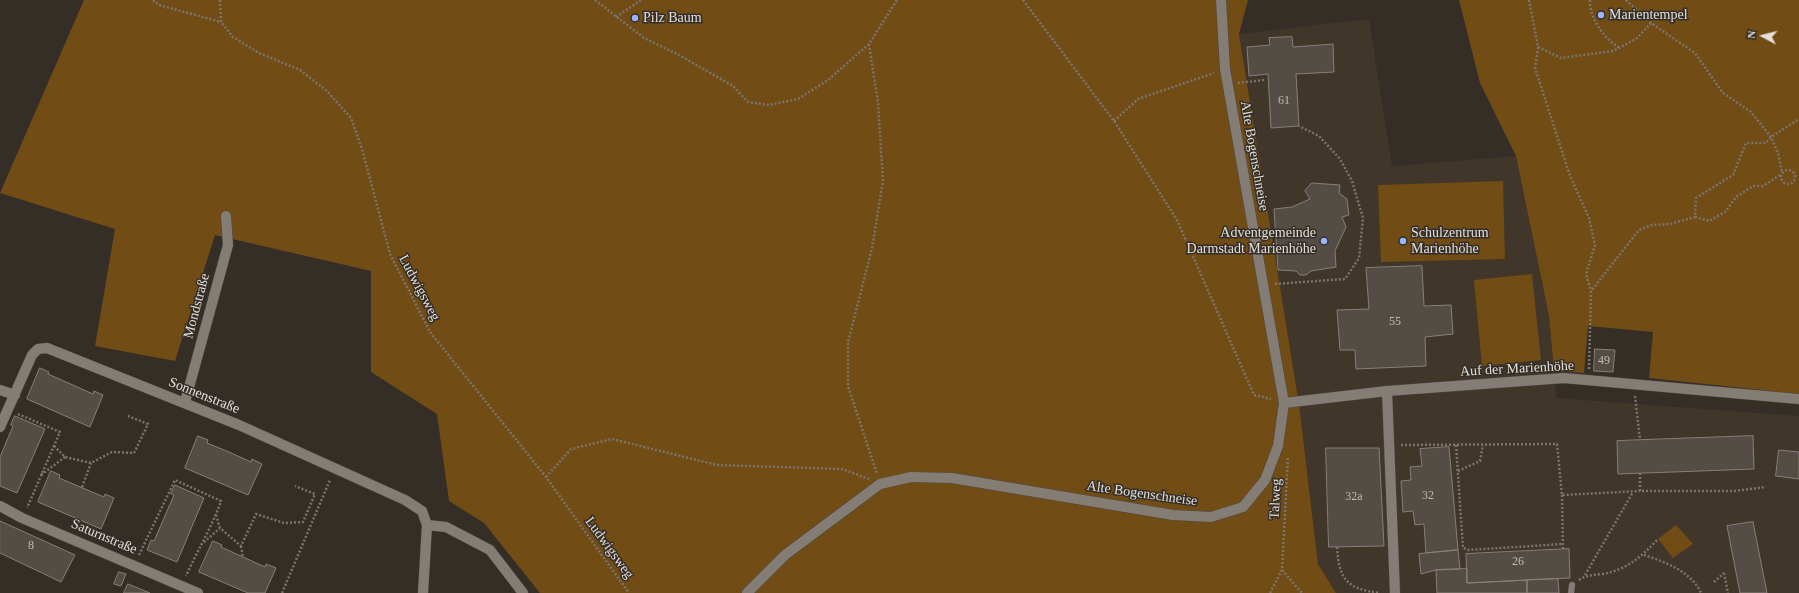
<!DOCTYPE html>
<html>
<head>
<meta charset="utf-8">
<style>
  body { margin:0 }
  #map { position:relative; width:1799px; height:593px; overflow:hidden; background:#342e27; font-family:"Times New Roman",serif }
  canvas { display:block }
  .north { position:absolute; left:1743px; top:16px; width:40px; height:40px; -webkit-text-stroke:3px #342e27; paint-order:stroke; rotate:277deg; font-size:11px; font-weight:700; line-height:16px; text-align:center; color:#e3dfda }
  .north::after { content:''; display:block; margin:auto; width:14px; height:18px; background:#e3dfda; clip-path:polygon(50% 0,100% 100%,50% 72%,0 100%) }
</style>
</head>
<body>
<div id="map">
<canvas width="1799" height="593"></canvas>
<div class="north">N</div>
</div>
<script>
const context = document.querySelector('canvas').getContext('2d');
context.lineJoin = 'round';
function fillPath(path, color) {
  context.fillStyle = color;
  context.fill(path, 'evenodd');
}
function trace(path, color, width, dash) {
  context.strokeStyle = color;
  context.lineWidth = width;
  context.lineCap = dash ? 'butt' : 'round';
  context.setLineDash(dash || []);
  context.stroke(path);
}
function drawText(font, color, halo, rows, align = 'center') {
  context.font = font + ' "Times New Roman",serif';
  context.lineWidth = 3;
  context.setLineDash([]);
  context.textBaseline = 'middle';
  context.strokeStyle = halo;
  context.fillStyle = color;
  for (const [text, x, y, turn = 0] of rows) {
    context.save();
    context.translate(x, y);
    context.rotate((+turn || 0) * Math.PI / 180);
    context.textAlign = isNaN(turn) ? turn : align;
    if (halo) context.strokeText(text, 0, 0);
    context.fillText(text, 0, 0);
    context.restore();
  }
}
const built = new Path2D(`
  M1369,19L1392,166L1516,156L1549,316L1556,398L1799,416V593H1336L1318,564L1299,404L1239,34Z`);
const green = new Path2D(`
  M84,0H1248L1239,34L1299,404L1318,564L1336,593H540L484,523L449,501L437,414L371,372V271L215,235L175,361L95,346L115,229L0,193Z
  M1459,0H1799V394L1649,378L1653,332L1588,326L1584,373L1554,371L1549,316L1516,156L1480,83Z
  M1503,181L1505,259L1381,262L1378,185Z
  M1532,274L1541,360L1482,366L1474,280Z
  M1676,525L1693,544L1673,558L1658,539Z`);
const building = new Path2D(`
  M1292,37L1293,47L1333,44L1334,72L1296,74L1299,126L1271,128L1268,74L1249,76L1247,47L1270,45L1269,38Z
  M1312,183L1340,185L1339,193L1347,199L1349,215L1342,217L1346,227L1335,251L1336,267L1311,271L1306,275H1300L1296,271L1278,270L1274,209L1292,207L1310,199L1305,191Z
  M1422,266L1424,306L1451,305L1453,334L1425,337L1426,366L1356,369L1355,350H1340L1337,310L1369,309L1366,268Z
  M1595,349L1615,350L1613,372L1594,371Z
  M40,368L49,372L48,374L93,394L94,391L103,395L90,427L27,399Z
  M15,416L45,429L17,493L0,486V457L13,426L11,425Z
  M198,436L208,440L207,443L229,452L251,462L252,459L262,464L248,495L185,468Z
  M1753,436L1754,469L1618,474L1617,441Z
  M1449,447L1458,550L1426,553L1424,524L1415,525L1413,511L1403,512L1401,481L1411,480L1410,467L1422,466L1420,449Z
  M1326,448H1379L1384,546L1329,547Z
  M1779,450L1799,452V479L1776,476Z
  M51,471L60,475L59,478L104,497L105,494L114,498L101,529L38,502Z
  M175,485L204,498L177,562L147,550L151,540L154,541L174,495L171,494Z
  M0,521L75,555L61,582L0,553Z
  M1753,522L1767,593H1740L1727,526Z
  M213,541L222,545L221,547L265,567L266,564L276,568L265,593H248L199,572Z
  M1569,549L1570,578L1467,583L1466,554Z
  M1458,550L1460,569L1436,570L1421,574L1419,554Z
  M1467,569V583L1527,580V593H1437L1436,570Z
  M119,572L126,574L121,586L114,584Z
  M1558,579L1559,593H1527V580Z
  M128,584L150,593H124Z`);
const path = new Path2D(`
  M153,0L159,5L221,22
  M220,0L221,22L233,37L259,53L300,70L327,91L351,118L362,149L390,254L430,332L546,477L629,593
  M595,0L644,38L679,55L733,86L748,102L769,105L798,99L828,80L869,44L897,0
  M1023,0L1114,121L1177,220L1254,395L1271,399
  M1529,0L1538,47L1535,68L1570,176L1589,218L1595,245L1586,274L1591,291
  M1590,0C1589,18 1605,40 1620,48
  M1626,0L1651,23L1695,53L1723,93L1751,112L1771,137L1778,153L1782,172
  M616,17L641,0
  M869,44L878,103L883,181L872,248L848,342V386L877,474
  M1538,47L1561,58L1613,51L1636,39L1651,23
  M1238,83L1264,80
  M1114,121L1138,99L1214,73
  M1781 177a7 7 0 1 1 14 0a7 7 0 1 1-14 0Z
  M1695,217L1709,221L1725,212L1736,197L1753,186H1763L1780,175
  M1275,284L1345,279L1359,258L1363,218L1352,181L1340,159L1319,136L1299,126
  M1589,369L1591,291L1639,230L1652,225L1670,224L1695,217L1696,198L1733,175L1746,143H1766L1771,137L1799,119
  M1635,396L1640,440
  M18,414L60,432L27,508
  M1401,445L1557,444L1562,495L1640,491
  M1456,445L1463,548L1469,550L1563,544
  M54,446L65,457L91,463L112,452L134,453L148,424L128,416
  M1458,471L1480,461L1483,445
  M1640,473V491H1734L1766,487
  M41,475L65,457
  M546,477L571,449L612,439L717,465L842,469L869,479
  M82,487L91,463
  M1562,495L1563,549
  M216,515L220,528L241,546L256,514L284,523L303,522L315,494L295,486
  M201,545L220,528
  M241,546L243,557
  M1337,547C1339,580 1347,589 1380,593
  M139,555L175,480L221,501C212,527 197,551 186,576
  M1644,555C1665,562 1691,571 1701,593
  M1282,570L1302,593
  M1724,573L1728,593
  M1585,575L1633,492
  M1579,580C1586,575 1594,575 1603,574C1628,569 1641,557 1658,539
  M1714,582L1724,573
  M282,593L330,480
  M1270,593L1282,570L1288,457`);
const lane = new Path2D(`
  M1571,593L1572,585`);
const street = new Path2D(`
  M0,390L15,395
  M1387,391L1395,593
  M185,402L228,245L226,216
  M1284,403L1387,391L1564,378L1799,399
  M0,427L32,355L38,349L47,348L239,425L405,500L422,511L427,525L423,593
  M0,506L22,518L198,593
  M427,525L446,527L490,550L523,593
  M747,593L785,555L880,484L911,477L952,478L1173,515L1211,517L1243,507L1265,480L1278,446L1284,403L1225,69L1221,0`);
const markers = [
  [1601,15,4,"#98b5fd"],
  [635,18,4,"#98b5fd"],
  [1324,241,4,"#98b5fd"],
  [1403,241,4,"#98b5fd"]
];
const numberNames = [
  ["61",1284,101],
  ["55",1395,322],
  ["49",1604,361],
  ["32",1428,496],
  ["32a",1354,497],
  ["8",31,546],
  ["26",1518,562]
];
const poiNames = [
  ["Marientempel",1609,15],
  ["Pilz Baum",643,18],
  ["Adventgemeinde",1316,233,"right"],
  ["Darmstadt Marienhöhe",1316,249,"right"],
  ["Schulzentrum",1411,233],
  ["Marienhöhe",1411,249]
];
const streetNames = [
  ["Alte Bogenschneise",1254,156,80],
  ["Ludwigsweg",419,288,62],
  ["Mondstraße",197,306,-75],
  ["Auf der Marienhöhe",1517,369,-3],
  ["Sonnenstraße",204,396,22],
  ["Alte Bogenschneise",1142,494,8],
  ["Talweg",1276,499,-87],
  ["Saturnstraße",104,537,23],
  ["Ludwigsweg",609,548,54]
];
fillPath(built, '#40362a');
fillPath(green, '#714c15');
fillPath(building, '#534d45');
trace(building, '#878078', 1);
trace(lane, '#4f4a44', 7);
trace(street, '#4f4a44', 11);
trace(path, '#7b756f', 2.5, [2, 2]);
trace(lane, '#847d75', 6);
trace(street, '#847d75', 10);
for (const [x, y, r, color] of markers) {
  const dot = new Path2D();
  dot.arc(x, y, r, 0, 2 * Math.PI);
  context.fillStyle = color;
  context.fill(dot);
  trace(dot, '#342e27', 1.5);
}
drawText('12px', '#bfbab5', null, numberNames);
drawText('14px', '#e3dfda', '#342e27', poiNames, 'left');
drawText('14px', '#e3dfda', '#342e27', streetNames);
</script>
</body>
</html>
